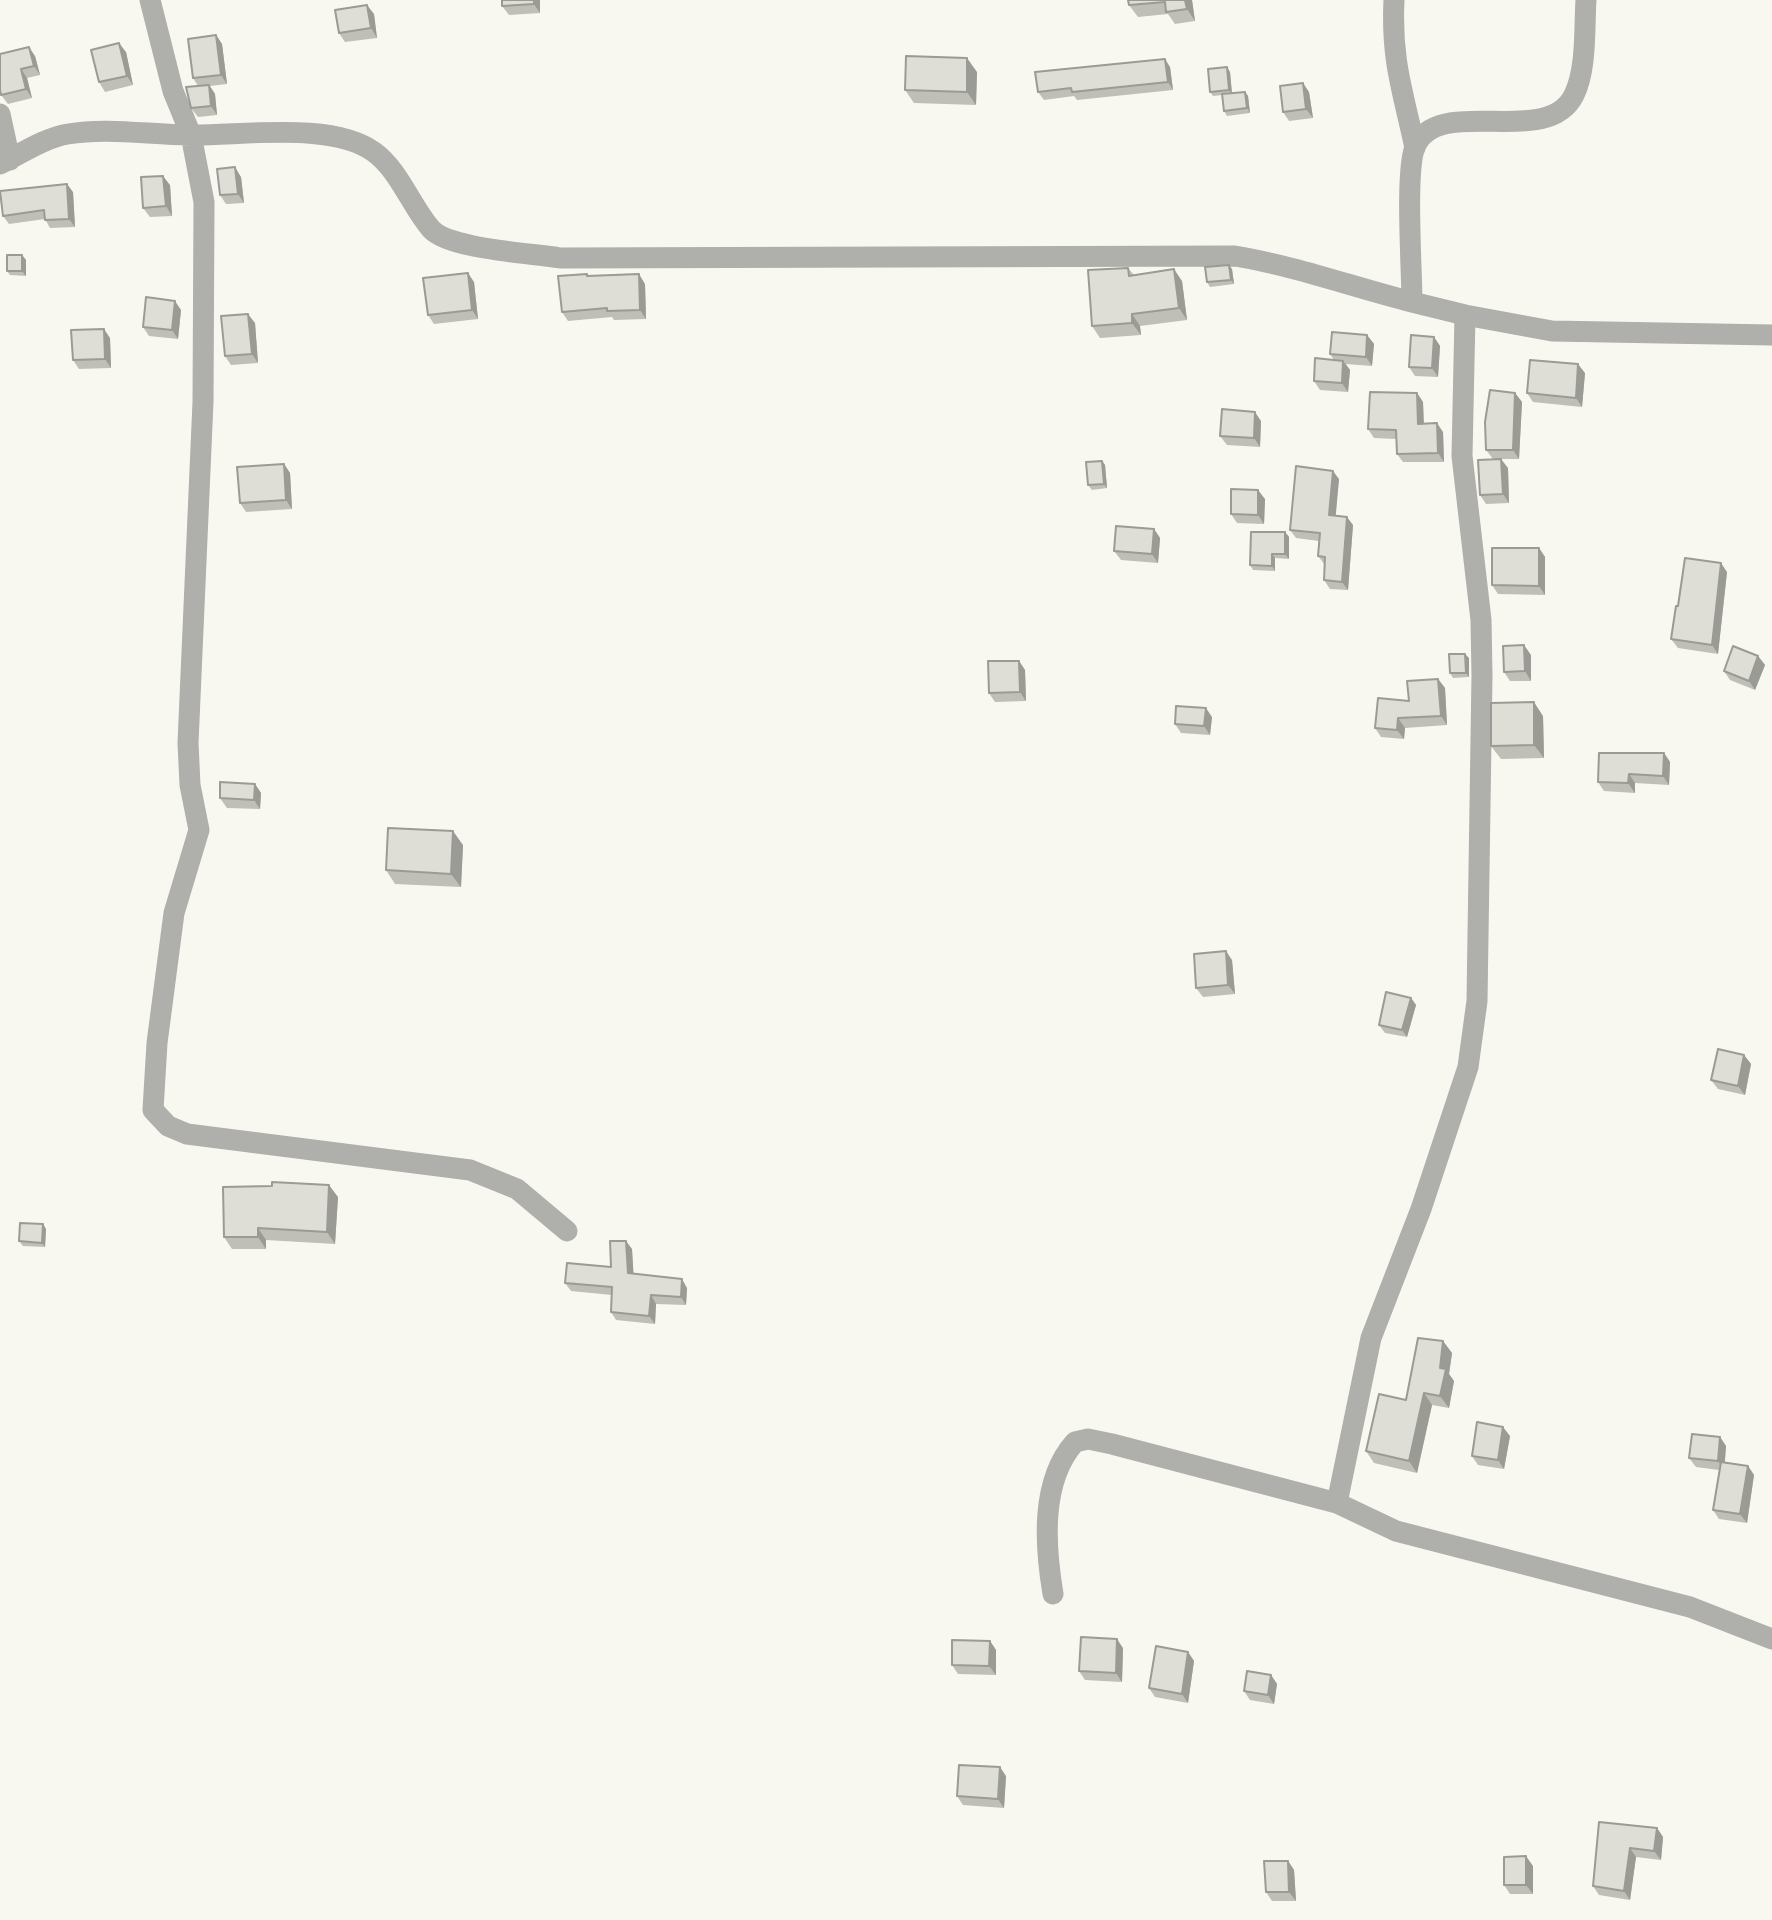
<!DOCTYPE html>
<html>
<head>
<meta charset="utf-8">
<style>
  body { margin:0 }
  canvas { display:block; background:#f8f8f0 }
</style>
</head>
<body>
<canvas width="1772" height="1920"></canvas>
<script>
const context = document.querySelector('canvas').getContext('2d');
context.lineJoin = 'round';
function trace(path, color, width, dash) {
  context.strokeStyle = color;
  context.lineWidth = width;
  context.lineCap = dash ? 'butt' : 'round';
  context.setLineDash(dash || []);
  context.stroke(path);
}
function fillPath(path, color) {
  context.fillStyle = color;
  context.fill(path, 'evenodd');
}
const street = new Path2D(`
  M150,0L173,91L191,135L204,202L203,402L188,743L190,785L199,830L174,913L157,1043L153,1110L168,1126L187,1134L470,1170L517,1189L567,1231
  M1394,0C1391,61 1403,91 1415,148
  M1586,0C1584,29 1587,68 1574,95C1547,150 1438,93 1415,147C1405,171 1412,271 1412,302L1465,315L1462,456L1481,620L1482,675L1477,1001L1468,1067L1421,1209L1371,1338L1337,1503L1396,1531L1690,1607L1772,1639
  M0,114L10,160
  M0,164C21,154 44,138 68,134C108,127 150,135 190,135C240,136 332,121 374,152C399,170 411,206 431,229C449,249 530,253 560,258L1235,256C1295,266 1353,287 1412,302
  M1465,315L1552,331L1772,335
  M1053,1594C1045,1546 1040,1481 1075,1442L1088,1439L1112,1444L1337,1503`);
const wall = new Path2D(`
  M502,0H540V13L509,15L502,6Z
  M1128,0H1192L1195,21L1175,24L1168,14L1138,17L1129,5Z
  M374,14L377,38L345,42L339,33Z
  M216,35L222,44L227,84L210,86L215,94L217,115L198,117L191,108L198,86L193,78Z
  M126,52L133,85L105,92L99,82Z
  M0,54L35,56L40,75L27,78L32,98L8,104L1,95H0Z
  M1170,67L1173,90L1077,100L1074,96L1044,100L1038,92Z
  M977,72L976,105L914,103L905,90Z
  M1230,72L1232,93L1245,92L1248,96L1250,113L1227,116L1224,111L1222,95L1213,96L1210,92Z
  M1309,92L1313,118L1289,121L1283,112Z
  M241,177L244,203L226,204L220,195Z
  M170,185L172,216L150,217L143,208Z
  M73,192L75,227L50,228L45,219L9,224L3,216Z
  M22,255L26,260V276L10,275L7,271Z
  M1128,268L1134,275L1182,281L1187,320L1140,326L1141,335L1100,338L1092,326Z
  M1232,269L1234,284L1210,287L1207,282Z
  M589,276L645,284L646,319L614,320L612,317L568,321L562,312Z
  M474,282L478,319L434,324L428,315Z
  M181,310L178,339L149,336L143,327Z
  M255,323L258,363L231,365L225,356Z
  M1367,335L1374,344L1372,366L1346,364L1350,370L1348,392L1320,390L1314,381L1334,360L1330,354Z
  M1434,337L1440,346L1438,377L1415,376L1409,367Z
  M110,338L111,368L79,369L73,360Z
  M1585,373L1582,407L1533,402L1527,393Z
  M1417,393L1423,402L1424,424L1443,432L1444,462H1403L1397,454L1396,439L1374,438L1368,429Z
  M1515,393L1522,402L1519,459H1493L1486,450Z
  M1261,421L1260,447L1227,445L1220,436Z
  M1102,461L1105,465L1107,488L1092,490L1088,485Z
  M284,464L290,473L292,509L246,512L240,503Z
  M1508,468L1509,503L1486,504L1480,495Z
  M1339,479L1335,516L1353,525L1348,590L1330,589L1324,580L1325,565L1318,556L1319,541L1296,538L1290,530Z
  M1265,499L1264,524L1237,523L1231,514Z
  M1154,529L1160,538L1158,563L1121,560L1114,551Z
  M1285,532L1289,537V559L1275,558V571L1253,570L1250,565Z
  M1539,548L1545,557V595L1498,594L1492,585Z
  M1727,572L1718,654L1678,648L1671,639L1678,606Z
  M1531,655V681H1510L1504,672Z
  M1758,656L1765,665L1755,690L1730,680L1724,671Z
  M1469,658V677L1453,678L1450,673Z
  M1019,661L1025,670L1026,701L995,702L989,693Z
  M1438,679L1445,688L1447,725L1405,728L1404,739L1381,737L1375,728Z
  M1543,716L1544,758L1501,759L1491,746Z
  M1212,717L1210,735L1181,733L1175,724Z
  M1664,753L1670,762L1669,785L1635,783V793L1604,791L1598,782Z
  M255,784L261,793L260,809L227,808L220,798Z
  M463,845L461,887L395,884L386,870Z
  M1232,960L1235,994L1203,997L1196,988Z
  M1411,998L1416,1005L1407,1037L1385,1033L1379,1025Z
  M1744,1055L1751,1064L1745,1095L1718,1089L1711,1080Z
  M338,1197L335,1244L266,1240V1249H232L224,1237Z
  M43,1224L46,1229L45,1247L23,1246L19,1241Z
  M632,1249L633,1274L687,1288L686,1305L656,1304L655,1324L616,1320L611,1312L612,1295L571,1291L565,1283L611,1267Z
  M1443,1341L1452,1353L1449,1374L1454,1381L1449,1408L1432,1405L1417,1473L1374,1463L1366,1451L1406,1400Z
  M1510,1436L1504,1469L1478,1465L1472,1456Z
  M1720,1437L1726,1446L1725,1462L1748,1466L1754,1475L1747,1523L1719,1519L1713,1510L1719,1470L1696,1467L1689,1458Z
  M990,1641L996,1650V1675L958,1674L952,1665Z
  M1123,1648L1122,1682L1085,1680L1079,1671Z
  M1188,1652L1194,1661L1188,1703L1155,1697L1149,1688Z
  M1271,1675L1277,1684L1274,1704L1250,1700L1244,1691Z
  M1006,1776L1004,1808L963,1805L957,1796Z
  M1599,1822L1657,1828L1663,1837L1661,1860L1636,1857L1630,1900L1599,1895L1593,1886Z
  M1288,1861L1294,1870L1296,1901H1272L1266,1892Z
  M1533,1866V1894H1510L1504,1885Z`);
const shadedWall = new Path2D(`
  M534,0H540V13L534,4Z
  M1185,0H1192L1195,21L1187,9Z
  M367,5L374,14L377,38L371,28Z
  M216,35L222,44L227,84L221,75Z
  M119,43L126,52L133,85L127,76Z
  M29,47L35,56L40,75L34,66Z
  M967,58L977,72L976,105L967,92Z
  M1165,59L1170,67L1173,90L1168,82Z
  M1227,67L1230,72L1232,94L1229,90Z
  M21,69L27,78L32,98L26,89Z
  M1303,83L1309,92L1313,118L1306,109Z
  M209,85L215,94L217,115L211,106Z
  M1245,92L1248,96L1250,113L1247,108Z
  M235,167L241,177L244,203L238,194Z
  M163,176L170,185L172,216L166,206Z
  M67,184L73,192L75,227L69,219Z
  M22,255L26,260V276L22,271Z
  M1229,265L1232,269L1234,284L1231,280Z
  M1174,269L1182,281L1187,320L1179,308Z
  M468,273L474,282L478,319L472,310Z
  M639,274L645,284L646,319L640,310Z
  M175,301L181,310L178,339L172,330Z
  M248,314L255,323L258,363L252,354Z
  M1132,314L1140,326L1141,335L1132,323Z
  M104,329L110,338L111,368L105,359Z
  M1367,335L1374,344L1372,366L1366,357Z
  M1434,337L1440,346L1438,377L1432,368Z
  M1343,361L1350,370L1348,392L1342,383Z
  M1578,364L1585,373L1582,407L1576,398Z
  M1417,393L1423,402L1424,432L1418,424Z
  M1515,393L1522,402L1519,459L1513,450Z
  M1255,412L1261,421L1260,447L1254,438Z
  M1437,423L1443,432L1444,462L1438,453Z
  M1501,459L1508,468L1509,503L1503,494Z
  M1102,461L1105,465L1107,488L1104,484Z
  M284,464L290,473L292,509L286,500Z
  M1333,471L1339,479L1335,524L1329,515Z
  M1258,490L1265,499L1264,524L1258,515Z
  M1347,517L1353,525L1348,590L1342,582Z
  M1154,529L1160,538L1158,563L1152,554Z
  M1285,532L1289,537V559L1285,554Z
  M1539,548L1545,557V595L1539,586Z
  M1272,554L1275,558V571L1272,566Z
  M1721,563L1727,572L1718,654L1712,645Z
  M1524,645L1531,655V681L1525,671Z
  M1465,654L1469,658V677L1466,673Z
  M1758,656L1765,665L1755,690L1749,681Z
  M1019,661L1025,670L1026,701L1020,692Z
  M1438,679L1445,688L1447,725L1441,716Z
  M1534,702L1543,716L1544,758L1534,745Z
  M1206,708L1212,717L1210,735L1204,726Z
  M1398,718L1405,728L1404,739L1397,730Z
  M1664,753L1670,762L1669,785L1663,776Z
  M1629,774L1635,783V793L1628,783Z
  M255,784L261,793L260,809L254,800Z
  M453,831L463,845L461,887L451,874Z
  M1226,951L1232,960L1235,994L1228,985Z
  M1411,998L1416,1005L1407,1037L1402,1030Z
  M1744,1055L1751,1064L1745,1095L1738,1086Z
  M329,1185L338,1197L335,1244L327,1232Z
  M43,1224L46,1229L45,1247L42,1243Z
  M258,1228L266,1240V1249L258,1237Z
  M626,1241L632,1249L634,1281L628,1273Z
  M682,1279L687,1288L686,1305L681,1297Z
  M651,1295L656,1304L655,1324L649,1316Z
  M1443,1341L1452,1353L1449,1374L1454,1381L1449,1408L1440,1396V1368Z
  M1424,1393L1432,1405L1417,1473L1409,1461Z
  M1503,1427L1510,1436L1504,1469L1498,1460Z
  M1720,1437L1726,1446L1724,1470L1718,1461Z
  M1748,1466L1754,1475L1747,1523L1740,1514Z
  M1117,1639L1123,1648L1122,1682L1116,1673Z
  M990,1641L996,1650V1675L989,1666Z
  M1188,1652L1194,1661L1188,1703L1182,1694Z
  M1271,1675L1277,1684L1274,1704L1268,1695Z
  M1000,1767L1006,1776L1004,1808L998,1799Z
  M1657,1828L1663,1837L1661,1860L1654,1851Z
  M1630,1848L1636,1857L1630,1900L1624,1891Z
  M1526,1856L1533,1866V1894L1526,1885Z
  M1288,1861L1294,1870L1296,1901L1289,1892Z`);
const building = new Path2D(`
  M502,0H534V4L502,6Z
  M1128,0H1185L1187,9L1166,12L1165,2L1129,5Z
  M367,5L371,28L339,33L335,10Z
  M216,35L221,75L193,78L188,39Z
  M119,43L127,76L99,82L91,50Z
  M29,47L34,66L21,69L26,89L1,95L0,90V54Z
  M906,56L967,58V92L905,90Z
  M1165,59L1168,82L1072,92L1071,88L1038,92L1035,72Z
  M1227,67L1229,90L1210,92L1208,69Z
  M1303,83L1306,109L1283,112L1280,86Z
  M209,85L211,106L191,108L186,87Z
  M1245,92L1247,108L1224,111L1222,94Z
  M235,167L238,194L220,195L217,169Z
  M163,176L166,206L143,208L141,177Z
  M67,184L69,219L45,220L44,210L3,216L0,191Z
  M7,255H22V271H7Z
  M1229,265L1231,280L1207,282L1205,267Z
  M1128,268L1129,276L1174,269L1179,308L1132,314V323L1092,326L1088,270Z
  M468,273L472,310L428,315L423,278Z
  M587,274V276L639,274L640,310L607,311V308L562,312L558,276Z
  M146,297L175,301L172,330L143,327Z
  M248,314L252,354L225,356L221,316Z
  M104,329L105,359L73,360L71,330Z
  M1332,332L1367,335L1366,357L1330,354Z
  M1411,335L1434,337L1432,368L1409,367Z
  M1315,358L1343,361L1342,383L1314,381Z
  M1530,360L1578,364L1576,398L1527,393Z
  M1490,390L1515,393L1513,450H1486L1485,422Z
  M1370,392L1417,393L1418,424L1437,423L1438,453L1397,454L1396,430L1368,429Z
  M1222,409L1255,412L1254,438L1220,436Z
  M1501,459L1503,494L1480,495L1478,460Z
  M1102,461L1104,484L1088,485L1086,462Z
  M284,464L286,500L240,503L237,467Z
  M1296,466L1333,471L1329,515L1347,517L1342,582L1324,580L1325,557L1318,556L1320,533L1290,530Z
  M1231,489L1258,490V515L1231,514Z
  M1116,526L1154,529L1152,554L1114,551Z
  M1251,532H1285V554H1272V566L1250,565Z
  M1492,548H1539V586L1492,585Z
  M1685,558L1721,563L1712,645L1671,639L1676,606H1678Z
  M1524,645L1525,671L1504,672L1503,646Z
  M1733,646L1758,656L1749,681L1724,671Z
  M1449,654H1465L1466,673H1450Z
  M988,661H1019L1020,692L989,693Z
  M1438,679L1441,716L1398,718L1397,730L1375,728L1378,698L1409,701L1407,681Z
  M1534,702V745L1491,746V703Z
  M1176,706L1206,708L1204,726L1175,724Z
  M1599,753H1664L1663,776L1629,774L1628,783L1598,782Z
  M220,782L255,784L254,800L220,798Z
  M388,828L453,831L451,874L386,870Z
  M1226,951L1228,985L1196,988L1194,954Z
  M1386,992L1411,998L1402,1030L1379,1025Z
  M1718,1049L1744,1055L1738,1086L1711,1080Z
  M272,1182L329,1185L327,1232L258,1228V1237H224L223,1187L272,1186Z
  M20,1223L43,1224L42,1243L19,1241Z
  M610,1241H626L628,1273L682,1279L681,1297L651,1295L649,1316L611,1312L612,1287L565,1283L567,1263L611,1267Z
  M1418,1338L1443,1341L1440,1368L1446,1369L1440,1396L1424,1393L1409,1461L1366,1451L1379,1394L1406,1400Z
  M1477,1422L1503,1427L1498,1460L1472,1456Z
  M1692,1434L1720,1437L1718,1461L1689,1458Z
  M1721,1462L1748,1466L1740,1514L1713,1510Z
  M1081,1637L1117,1639L1116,1673L1079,1671Z
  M952,1640L990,1641L989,1666L952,1665Z
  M1156,1646L1188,1652L1182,1694L1149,1688Z
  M1247,1671L1271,1675L1268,1695L1244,1691Z
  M959,1765L1000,1767L998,1799L957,1796Z
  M1599,1822L1657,1828L1654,1851L1630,1848L1624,1891L1593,1886Z
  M1526,1856V1885H1504V1857Z
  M1264,1861H1288L1289,1892H1266Z`);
trace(street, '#afafab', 21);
fillPath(wall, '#bfbfb8');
fillPath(shadedWall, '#9b9b96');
fillPath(building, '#deded6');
trace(building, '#9b9b96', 2);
</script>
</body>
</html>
